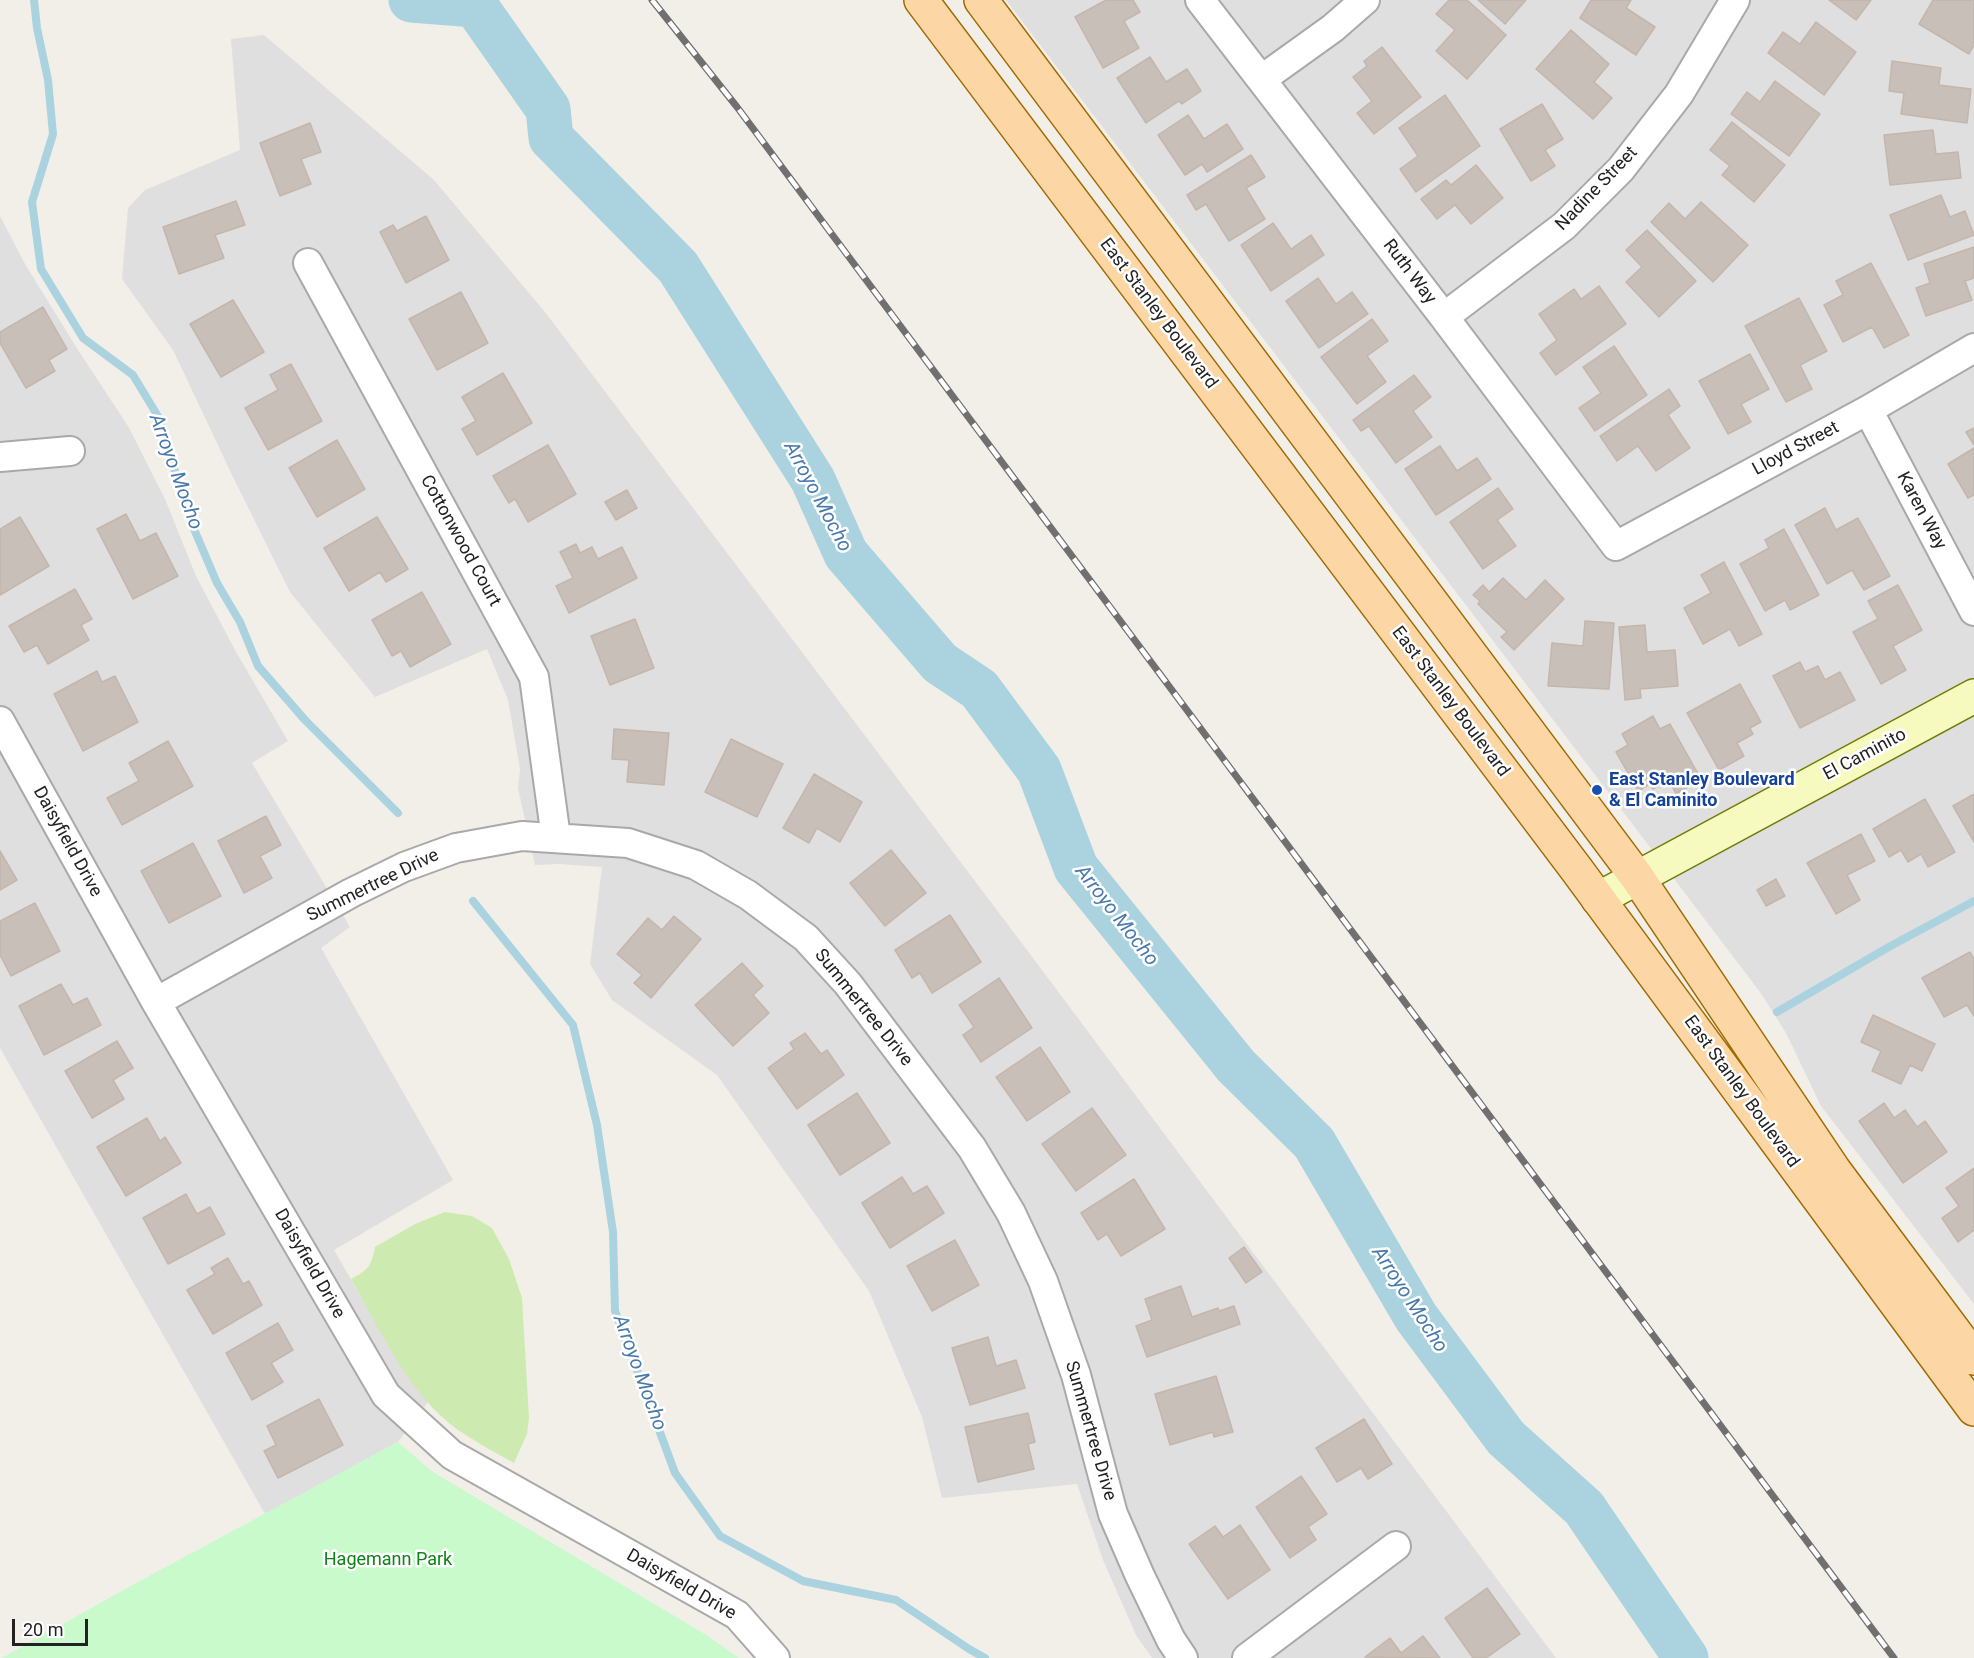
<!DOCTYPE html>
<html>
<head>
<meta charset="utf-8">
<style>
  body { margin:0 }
  #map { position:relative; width:1974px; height:1658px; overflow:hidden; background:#f2efe9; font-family:Roboto,sans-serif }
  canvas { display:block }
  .scale { position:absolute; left:12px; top:1619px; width:76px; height:27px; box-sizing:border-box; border:3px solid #222; border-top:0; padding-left:8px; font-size:18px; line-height:21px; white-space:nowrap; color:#222; -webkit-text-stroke:4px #fff; paint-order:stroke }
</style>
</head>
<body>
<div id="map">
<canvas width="1974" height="1658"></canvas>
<div class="scale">20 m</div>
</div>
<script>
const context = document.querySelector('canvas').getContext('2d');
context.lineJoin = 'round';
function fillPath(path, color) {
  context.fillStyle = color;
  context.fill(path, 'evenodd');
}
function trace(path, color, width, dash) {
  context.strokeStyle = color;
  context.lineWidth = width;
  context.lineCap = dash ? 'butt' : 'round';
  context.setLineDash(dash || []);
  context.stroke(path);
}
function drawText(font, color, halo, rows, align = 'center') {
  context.font = font + ' Roboto,sans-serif';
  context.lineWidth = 5;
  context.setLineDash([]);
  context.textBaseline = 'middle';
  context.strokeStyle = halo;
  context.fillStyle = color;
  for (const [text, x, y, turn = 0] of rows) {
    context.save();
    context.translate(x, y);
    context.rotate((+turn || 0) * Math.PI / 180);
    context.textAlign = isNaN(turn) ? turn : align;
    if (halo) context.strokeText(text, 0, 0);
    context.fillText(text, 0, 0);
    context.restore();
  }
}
const residential = new Path2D(`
  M1006,0H1974V1304L1821,1106L1786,1033L1760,992Z
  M264,35L434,180L545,312L1024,946L1556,1658H1152L1136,1635L1103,1560L1077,1484L942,1498L922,1417L869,1291L717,1075L612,1000L590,964L602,867L558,864L535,865L518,788L520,769L508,700L487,649L375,697L290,592L233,477L173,350L122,279L128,208L145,190L240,150L231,39Z
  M0,216L25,264L78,350L128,426L165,499L196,576L235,650L288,741L252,763L350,927L321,948L453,1180L334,1250L400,1364L428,1402L398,1442L265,1514L0,1048Z`);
const grass = new Path2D(`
  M445,1212L472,1216L492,1228L509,1259L522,1298L529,1418L527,1434L514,1463C495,1453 476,1442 458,1430C408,1394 381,1331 351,1279C368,1270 371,1267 375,1247L415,1224Z`);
const park = new Path2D(`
  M398,1442L433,1472L708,1636L739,1658H2L136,1583Z`);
const stream = new Path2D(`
  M34,0L37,28L48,80L53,134L32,202L41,269L83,338L133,375L159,418L188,515L217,583L240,622L258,666L305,720L398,813
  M473,901L573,1025L597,1125L613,1232L615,1311L675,1473L720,1536L803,1581L896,1600L969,1649L985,1658
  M1777,1012L1887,948L1974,901`);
const river = new Path2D(`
  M411,0L475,5L548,109L551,138L678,267L813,480L846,554L940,663L979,689L1039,770L1076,868L1236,1066L1314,1143L1416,1317L1506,1438L1584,1508L1686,1658`);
const building = new Path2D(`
  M1106,0H1133L1140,12L1124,21L1139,48L1103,68L1075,17Z
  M1449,0H1467L1506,35L1467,79L1436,51L1455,30L1436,14Z
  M1478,0H1526L1505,24Z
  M1591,0H1631L1626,8L1655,27L1636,55L1580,18Z
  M1829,0H1871L1856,20Z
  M1933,0H1974V45L1969,54L1919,24Z
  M1816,22L1856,52L1824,95L1768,53L1783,32L1800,44Z
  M1571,30L1609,64L1594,82L1612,98L1593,119L1536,69Z
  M1382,47L1421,97L1374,134L1357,113L1372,101L1353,77L1367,66L1364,61Z
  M1150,57L1166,82L1187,69L1201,91L1182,104L1179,101L1146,123L1117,78Z
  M1892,61L1941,68L1939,85L1971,89L1967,123L1901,114L1904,93L1889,91Z
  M1775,81L1820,114L1789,156L1731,114L1747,92L1760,102Z
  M1445,95L1480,146L1416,192L1400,169L1418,156L1399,128Z
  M1542,104L1563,139L1545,150L1555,166L1531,181L1500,129Z
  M1188,115L1204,139L1227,124L1243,149L1207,172L1202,164L1185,175L1158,135Z
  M1732,122L1785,165L1754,202L1722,175L1730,166L1710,150Z
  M310,123L321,152L301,159L311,184L280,196L260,143Z
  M1933,130L1936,154L1958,152L1961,178L1890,185L1884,135Z
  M1251,155L1265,177L1246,188L1265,219L1229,241L1206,204L1196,210L1187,195Z
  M1476,165L1503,198L1471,224L1455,205L1437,219L1421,199L1446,180L1451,185Z
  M1941,195L1950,217L1965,211L1974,235L1908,260L1890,215Z
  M236,201L245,225L215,235L224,258L179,274L163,227Z
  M1701,202L1748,245L1713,282L1651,222L1669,203L1685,219Z
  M426,216L449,260L406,283L380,232L393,225L397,231Z
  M1273,223L1291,249L1311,235L1324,255L1271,291L1241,245Z
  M1647,230L1696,281L1659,317L1626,282L1642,267L1626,250Z
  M1974,247V278L1965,281L1972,300L1926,316L1916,288L1930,283L1924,264Z
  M1871,263L1909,335L1884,348L1872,327L1843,342L1824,305L1843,295L1836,281Z
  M1318,278L1336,304L1352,292L1368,314L1319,348L1286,301Z
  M1599,286L1626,324L1556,375L1540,353L1557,340L1539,314L1574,289L1581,299Z
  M461,292L488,343L437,370L409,319Z
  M1799,298L1827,351L1800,365L1812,389L1786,402L1745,326Z
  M233,300L264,352L221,377L190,324Z
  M43,307L67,349L49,360L55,371L26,388L0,343V332Z
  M1372,319L1388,341L1367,356L1386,382L1357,404L1321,357Z
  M1614,346L1647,395L1595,431L1579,408L1601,393L1583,367Z
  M1750,354L1769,389L1741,404L1751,422L1728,434L1699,381Z
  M291,364L322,421L268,450L245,408L278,390L270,375Z
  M503,373L532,423L477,455L462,429L476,421L462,397Z
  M1414,375L1431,397L1413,411L1432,437L1396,463L1369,426L1361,431L1353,420Z
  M1669,389L1680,406L1668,415L1690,448L1656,471L1638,446L1617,461L1600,436Z
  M1974,428V445L1966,432Z
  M337,440L365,489L317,517L289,468Z
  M548,445L576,494L528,522L515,499L509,503L493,476Z
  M1440,446L1457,471L1477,458L1491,479L1436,515L1405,469Z
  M1974,448V495L1968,498L1948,464Z
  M1498,488L1513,509L1497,520L1516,546L1483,569L1450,522Z
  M627,490L637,508L616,520L605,502Z
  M1825,508L1836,530L1858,518L1890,576L1864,590L1852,570L1827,584L1795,525Z
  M126,514L140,541L156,533L178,576L133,599L97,529Z
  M20,517L49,566L0,595V529Z
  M377,517L408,569L386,582L380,572L349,591L324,548Z
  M1784,529L1819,595L1790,610L1785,600L1765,611L1740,564L1769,548L1765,540Z
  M576,544L580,553L592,547L598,559L622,547L637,578L569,613L556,586L573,578L560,552Z
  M1724,562L1762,634L1739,646L1730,629L1703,644L1684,608L1711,593L1701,575Z
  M1503,578L1526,600L1545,580L1564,599L1514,650L1501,637L1507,632L1478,604L1480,601L1473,595L1483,585L1489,592Z
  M1898,585L1922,630L1893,646L1906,670L1881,684L1853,632L1878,619L1868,601Z
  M75,589L92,619L81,625L89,640L48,664L37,645L24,652L9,626Z
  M422,592L451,644L410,667L401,651L392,656L372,620Z
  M635,619L654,668L610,685L591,636Z
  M1585,621L1614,623L1609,689L1548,686L1552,643L1583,646Z
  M1645,625L1647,652L1675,650L1678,686L1640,689L1641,698L1625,700L1619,627Z
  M1800,662L1805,672L1818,666L1825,680L1840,672L1855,700L1800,728L1773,676Z
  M97,671L102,682L115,676L138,722L83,751L54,694Z
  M1740,684L1761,722L1750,728L1753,734L1737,743L1744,756L1719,770L1687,713Z
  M1653,716L1660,729L1670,724L1701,779L1676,794L1669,780L1653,789L1650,784L1638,791L1616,752L1628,745L1622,734Z
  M614,729L669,733L664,785L627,782L629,760L612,759Z
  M731,739L783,764L757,817L705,792Z
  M168,741L193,786L122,825L107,798L139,781L129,763Z
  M814,774L862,802L840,842L817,828L809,843L783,828Z
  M1974,794V842L1953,806Z
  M1925,799L1955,852L1928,867L1921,854L1908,862L1901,850L1889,857L1873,829Z
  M266,816L281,845L260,856L272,878L244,893L218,841Z
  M1861,834L1875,861L1847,875L1860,900L1836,914L1807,863Z
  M193,843L221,896L169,923L141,871Z
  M891,850L926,893L885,926L850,883Z
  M0,851L17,880L0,890Z
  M1776,879L1785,896L1766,906L1757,890Z
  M35,903L60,951L11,976L0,955V921Z
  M950,915L981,962L932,993L920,973L912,978L895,950Z
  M674,916L701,939L651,998L634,983L642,975L617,954L648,918L662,930Z
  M1970,952L1974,959V1016L1967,1005L1944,1017L1922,978Z
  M742,963L763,986L753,995L769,1013L733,1046L695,1005Z
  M999,978L1032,1028L981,1062L963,1035L974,1027L959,1005Z
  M61,984L73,1005L87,998L101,1025L44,1055L19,1006Z
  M1873,1015L1935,1044L1922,1071L1910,1065L1901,1084L1872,1071L1881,1051L1861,1042Z
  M805,1033L821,1054L827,1050L844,1075L797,1109L768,1068L794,1049L790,1043Z
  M117,1041L133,1068L113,1080L124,1099L92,1118L65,1071Z
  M1040,1047L1070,1092L1027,1121L996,1077Z
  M857,1093L890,1143L840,1175L808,1125Z
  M1884,1103L1894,1118L1905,1110L1917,1127L1925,1121L1947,1152L1903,1183L1859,1121Z
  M1092,1108L1126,1155L1076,1191L1042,1144Z
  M147,1118L160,1141L165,1137L181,1163L126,1196L97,1147Z
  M1974,1168V1230L1958,1242L1942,1218L1959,1206L1946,1188Z
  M902,1177L913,1194L927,1186L944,1213L890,1248L862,1203Z
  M1134,1179L1165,1229L1121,1256L1107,1234L1098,1240L1081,1213Z
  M186,1194L197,1214L210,1207L225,1234L168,1264L143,1218Z
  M955,1240L979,1285L932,1311L907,1266Z
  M1244,1247L1262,1272L1246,1283L1229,1258Z
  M228,1258L243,1284L249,1281L262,1305L213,1334L187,1290L215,1274L211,1268Z
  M1181,1286L1192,1317L1218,1308L1219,1311L1234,1306L1240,1324L1147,1357L1136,1326L1152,1320L1145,1299Z
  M278,1323L293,1350L271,1363L283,1382L252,1400L226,1353Z
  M988,1337L996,1366L1016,1360L1025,1388L970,1405L952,1348Z
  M1216,1376L1233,1432L1214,1437L1213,1432L1170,1445L1155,1394Z
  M319,1399L343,1445L278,1478L264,1451L276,1445L267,1426Z
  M1028,1413L1035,1442L1028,1444L1034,1469L978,1482L965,1427Z
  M1364,1419L1392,1464L1368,1479L1361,1468L1337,1482L1316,1448Z
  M1301,1476L1327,1514L1308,1527L1316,1540L1290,1558L1256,1507Z
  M1240,1525L1270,1570L1228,1599L1189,1544L1215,1526L1223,1537Z
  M1487,1588L1520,1634L1486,1658H1473L1445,1618Z
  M1423,1636L1440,1658L1365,1657L1390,1638L1401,1653Z`);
const street = new Path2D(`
  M1200,0L1444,317L1616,546L1868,410L1974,348
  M1262,79L1333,28L1365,0
  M308,263L534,677L556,838
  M1444,317L1564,226L1621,169L1679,94L1735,0
  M1868,410L1974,611
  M0,457L70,451
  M0,721L156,1002L386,1395L452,1455L737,1615L775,1658
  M156,1002L351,893L404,867L456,848L522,836L628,843L696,865L748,895L806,938L848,984L972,1148L1011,1213L1043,1281L1076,1375L1113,1514L1140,1576L1171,1640L1183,1658
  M1247,1658L1396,1546`);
const secondary = new Path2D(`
  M1598,899L1974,696`);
const primary = new Path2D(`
  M921,0L1577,870L1974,1409
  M981,0L1637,877L1834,1170L1974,1358`);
const rail = new Path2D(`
  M652,0L737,107L1894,1658`);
const markers = [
  [1597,790,6,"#1a4fb4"]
];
const streetNames = [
  ["Nadine Street",1597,189,-46],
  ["Ruth Way",1409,272,53],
  ["East Stanley Boulevard",1158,314,53],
  ["Lloyd Street",1796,449,-28],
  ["Karen Way",1921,511,62],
  ["Cottonwood Court",460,541,61],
  ["East Stanley Boulevard",1450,702,53],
  ["El Caminito",1865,755,-28],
  ["Daisyfield Drive",67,842,61],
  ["Summertree Drive",373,886,-26],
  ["Summertree Drive",863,1008,51],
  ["East Stanley Boulevard",1741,1092,54],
  ["Daisyfield Drive",309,1264,60],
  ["Summertree Drive",1090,1431,74],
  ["Daisyfield Drive",681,1585,30]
];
const transitNames = [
  ["East Stanley Boulevard",1609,780],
  ["& El Caminito",1609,801]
];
const parkNames = [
  ["Hagemann Park",388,1560]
];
const waterNames = [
  ["Arroyo Mocho",175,472,70],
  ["Arroyo Mocho",817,497,62],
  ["Arroyo Mocho",1116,916,52],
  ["Arroyo Mocho",1409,1300,57],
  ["Arroyo Mocho",639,1373,70]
];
fillPath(residential, '#e0dfdf');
fillPath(grass, '#cdebb0');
fillPath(park, '#c8facc');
trace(stream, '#aad3df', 8);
trace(river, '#aad3df', 45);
fillPath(building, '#c7bfb8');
trace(building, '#c4b6ab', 1.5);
trace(street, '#a9a9a9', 32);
trace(secondary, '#707d05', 36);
trace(primary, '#a06b00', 36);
trace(street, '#fff', 28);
trace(secondary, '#f7fabf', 33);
trace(primary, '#fcd6a4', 33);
trace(rail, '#707070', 7);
trace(rail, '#fff', 4.5, [14]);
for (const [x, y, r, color] of markers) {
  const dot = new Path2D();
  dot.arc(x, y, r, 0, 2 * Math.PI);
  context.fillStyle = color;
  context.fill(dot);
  trace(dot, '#fff', 2);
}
drawText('18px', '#222', '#fff', streetNames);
drawText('bold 18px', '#164399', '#fff', transitNames, 'left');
drawText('18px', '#0c8416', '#fff', parkNames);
drawText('italic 20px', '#4a7aab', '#fff', waterNames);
</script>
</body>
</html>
